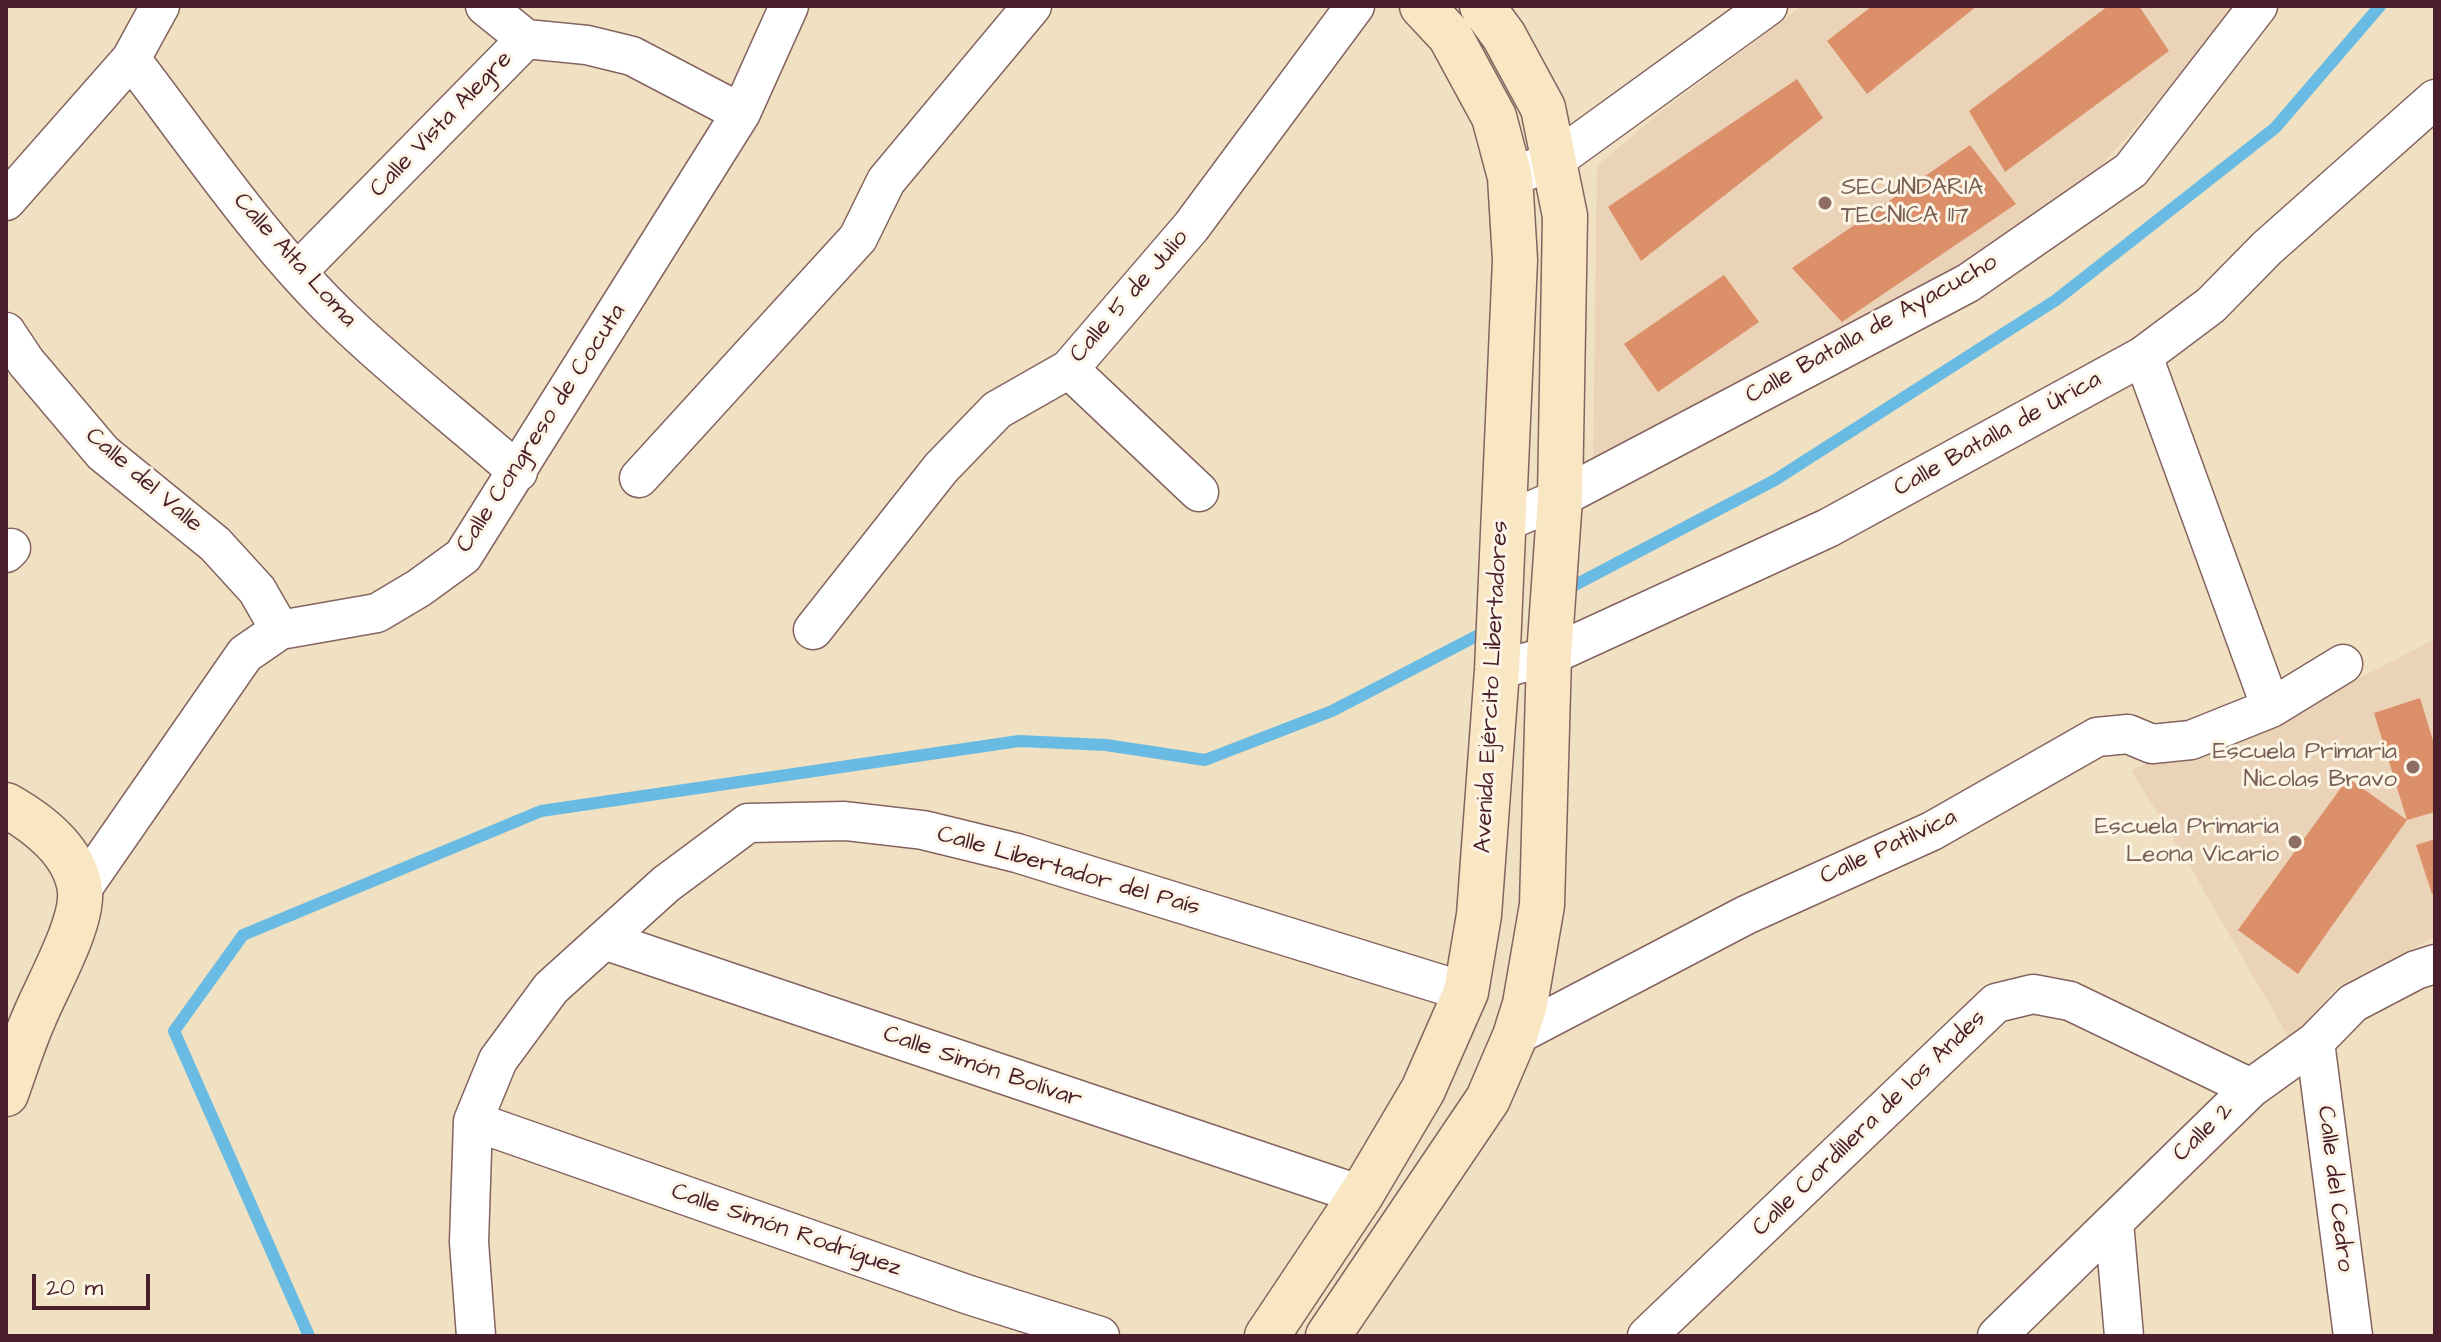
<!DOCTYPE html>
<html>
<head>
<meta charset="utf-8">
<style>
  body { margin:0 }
  #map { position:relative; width:2441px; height:1342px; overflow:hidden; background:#efe1c1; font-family:"Architects Daughter",sans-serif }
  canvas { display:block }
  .frame { position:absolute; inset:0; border:8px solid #4a1f2b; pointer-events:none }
  .scale { position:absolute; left:32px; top:1274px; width:118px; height:36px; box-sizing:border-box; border:4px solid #4a1f2b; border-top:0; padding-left:10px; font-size:24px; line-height:28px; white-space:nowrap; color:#4a1f2b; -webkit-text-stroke:6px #fcf5e5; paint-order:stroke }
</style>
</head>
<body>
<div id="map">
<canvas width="2441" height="1342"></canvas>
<div class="frame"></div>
<div class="scale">20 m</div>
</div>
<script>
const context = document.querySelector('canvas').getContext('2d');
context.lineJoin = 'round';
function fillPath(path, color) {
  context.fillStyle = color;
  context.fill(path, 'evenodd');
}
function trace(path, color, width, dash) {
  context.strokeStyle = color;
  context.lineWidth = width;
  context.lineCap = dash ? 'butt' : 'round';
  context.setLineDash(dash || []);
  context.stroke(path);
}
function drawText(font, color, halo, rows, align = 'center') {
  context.font = font + ' "Architects Daughter",sans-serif';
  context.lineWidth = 6;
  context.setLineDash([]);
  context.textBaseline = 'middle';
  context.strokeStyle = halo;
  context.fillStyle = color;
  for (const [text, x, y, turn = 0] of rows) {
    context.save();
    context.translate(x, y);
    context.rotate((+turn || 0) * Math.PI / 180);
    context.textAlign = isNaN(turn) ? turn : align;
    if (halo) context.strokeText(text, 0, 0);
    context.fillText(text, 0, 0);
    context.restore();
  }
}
const built = new Path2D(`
  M1802,6H2242L2098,169L2012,237L1872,319L1593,465L1597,166L1658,114Z
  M2435,639V937L2338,986L2290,1040L2188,863L2131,770L2362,677Z`);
const stream = new Path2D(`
  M1575,585L1775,480L2056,300L2275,128L2380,6
  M309,1336L174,1031L243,935L541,811L1019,741L1106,745L1205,760L1332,711L1490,629`);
const building = new Path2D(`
  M1872,6H1977L1867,94L1827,41Z
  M2108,6H2139L2169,51L2005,172L1969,111Z
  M1797,79L1823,118L1641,261L1608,207Z
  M1970,145L2016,204L1842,322L1792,268Z
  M1724,275L1759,322L1658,392L1624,344Z
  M2420,698L2435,747V812L2407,820L2374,713Z
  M2348,778L2407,820L2298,974L2238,930Z
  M2435,839V893L2432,894L2416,845Z`);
const street = new Path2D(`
  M485,6L526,39
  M526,39L587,45L632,56L741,113
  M131,59C197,145 264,245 343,320C397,372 461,422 518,472
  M1510,177L1554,161L1768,6
  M6,201L131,59L160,6
  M297,272L526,39
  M6,332L26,362L103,453L215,544L257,590L280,630
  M2143,356L2271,708
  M1069,369L1199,492
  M639,478L858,238L886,181L1032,6
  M1503,523L1560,498L1968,283L2131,170L2258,6
  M6,553L11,548
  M813,630L941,468L997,410L1069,369L1191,227L1355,6
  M1497,670L1549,656L1828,528L2143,356L2211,305L2267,248L2435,99
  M80,892L245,654L280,630L377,613L419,588L463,556L741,113L789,6
  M604,940L1361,1195
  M1515,1036L1746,915L1932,831L2097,737L2128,734L2152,744L2191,740L2271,708L2343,664
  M2315,1042L2353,1336
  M473,1121L969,1295L1100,1336
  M2114,1222L2124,1336
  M476,1336L469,1242L473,1121L498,1060L551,988L666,884L748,823L845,821L923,830L1017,853L1466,992
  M1647,1336L1996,1003L2033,994L2070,1001L2251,1088
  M1997,1336L2251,1088L2315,1042L2353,1003L2416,970L2435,964`);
const secondary = new Path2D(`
  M6,805C38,823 76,852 80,891C83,924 47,986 34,1018C23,1043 15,1069 6,1094
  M1267,1336L1361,1195L1423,1090L1466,992L1479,915L1497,670L1515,260L1510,177L1494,117L1450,36L1422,6
  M1328,1336L1488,1099L1515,1036L1525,1004L1542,905L1549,656L1560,498L1565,216L1543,108L1504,36L1482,6`);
const markers = [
  [1825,203,8,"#8d6e63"],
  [2413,767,8,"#8d6e63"],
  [2295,842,8,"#8d6e63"]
];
const streetNames = [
  ["Calle Vista Alegre",442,125,-46],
  ["Calle Alta Loma",294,261,48],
  ["Calle 5 de Julio",1130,297,-49],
  ["Calle Batalla de Ayacucho",1872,330,-29],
  ["Calle Congreso de Cocuta",542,429,-57],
  ["Calle Batalla de Úrica",1998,435,-29],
  ["Calle del Valle",143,481,41],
  ["Avenida Ejército Libertadores",1493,687,-87],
  ["Calle Patilvica",1889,848,-25],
  ["Calle Libertador del País",1068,872,16],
  ["Calle Simón Bolívar",982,1068,19],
  ["Calle Cordillera de los Andes",1870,1124,-44],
  ["Calle 2",2204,1133,-44],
  ["Calle del Cedro",2334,1189,83],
  ["Calle Simón Rodríguez",786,1231,19]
];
const educationNames = [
  ["SECUNDARIA",1841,189,"left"],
  ["TECNICA 117",1841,217,"left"],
  ["Escuela Primaria",2397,753],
  ["Nicolas Bravo",2397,781],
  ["Escuela Primaria",2279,828],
  ["Leona Vicario",2279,856]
];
fillPath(built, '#ebd3b8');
trace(stream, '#69bbe4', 12);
fillPath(building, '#db906a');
trace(street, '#846360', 41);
trace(secondary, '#846360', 47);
trace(street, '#fff', 38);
trace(secondary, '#f9e7c3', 44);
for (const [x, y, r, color] of markers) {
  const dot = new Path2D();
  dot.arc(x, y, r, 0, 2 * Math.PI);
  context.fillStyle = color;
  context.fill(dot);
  trace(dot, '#fcf5e5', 3);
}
drawText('24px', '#4a1f2b', '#fcf5e5', streetNames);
drawText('24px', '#785e54', '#fcf5e5', educationNames, 'right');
</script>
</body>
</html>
